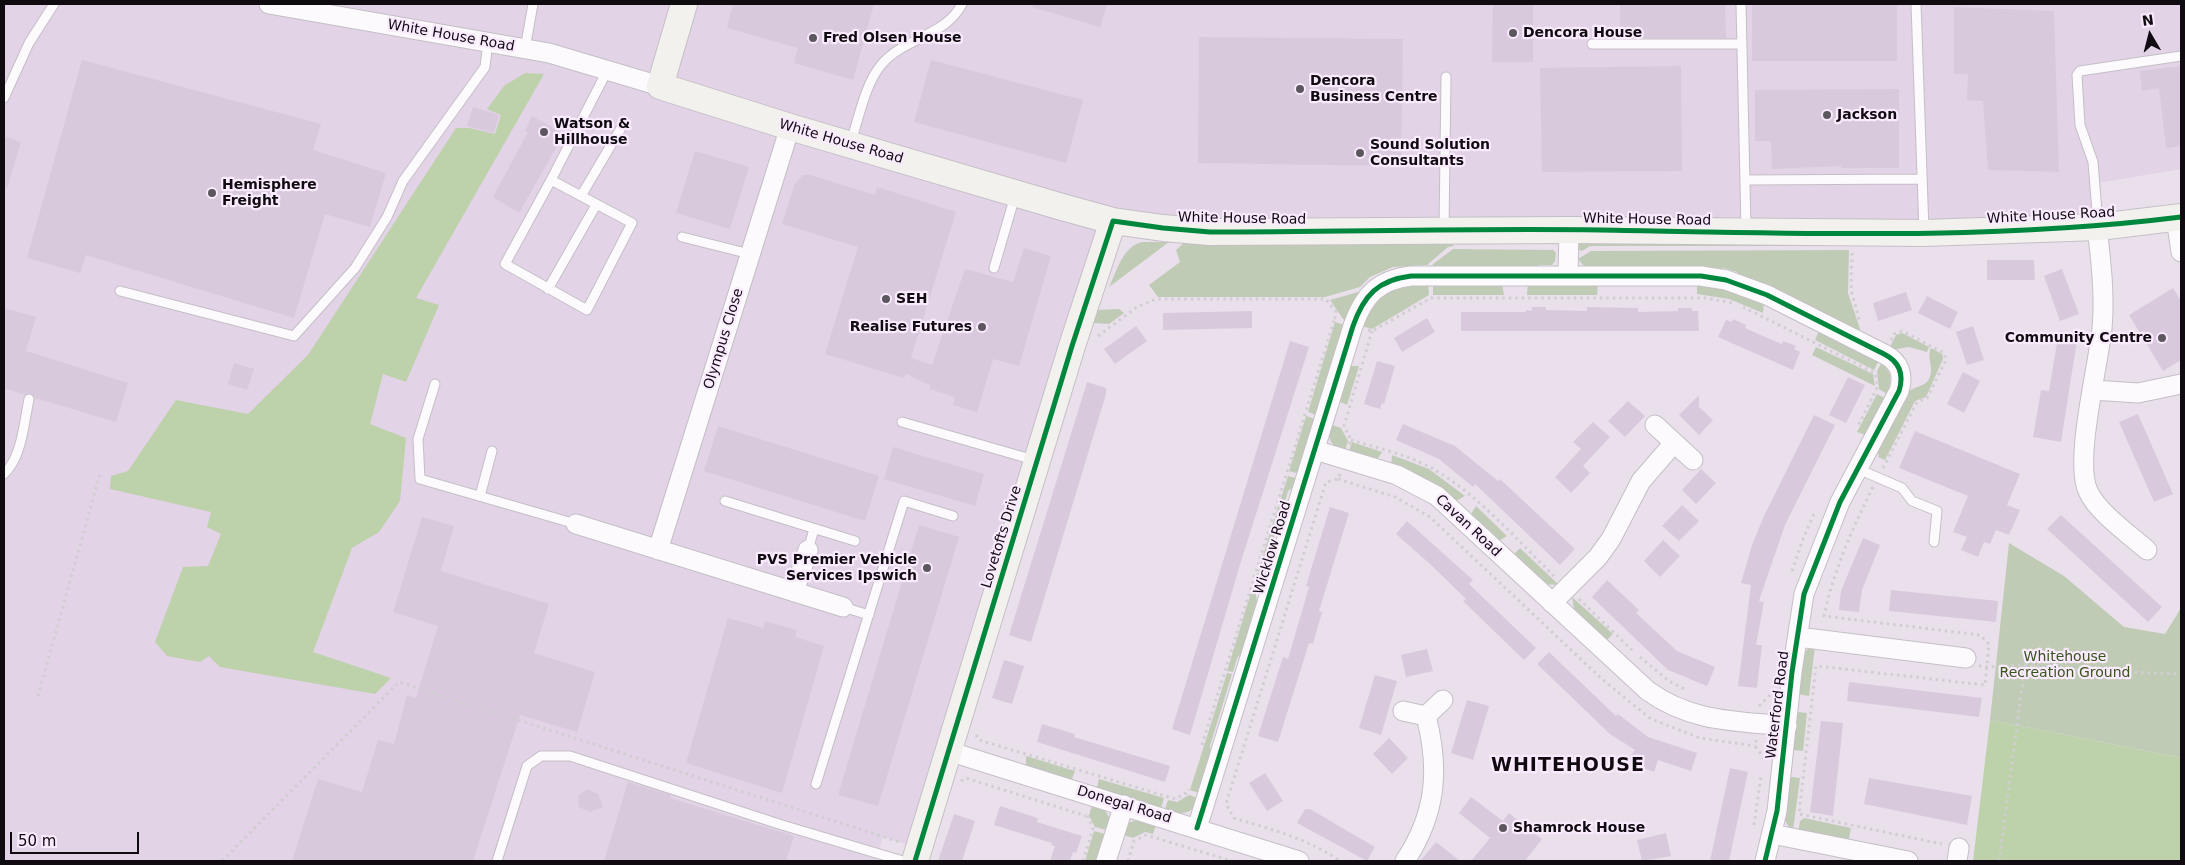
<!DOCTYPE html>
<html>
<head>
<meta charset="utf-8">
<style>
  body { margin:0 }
  #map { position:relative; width:2185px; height:865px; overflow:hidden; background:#e9e0ec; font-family:"DejaVu Sans",sans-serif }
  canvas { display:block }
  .frame { position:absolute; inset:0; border:5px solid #100b11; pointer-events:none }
  .north { position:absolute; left:2125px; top:10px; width:50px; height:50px; -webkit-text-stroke:4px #f9eafd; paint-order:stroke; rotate:352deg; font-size:14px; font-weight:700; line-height:20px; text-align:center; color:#100b11 }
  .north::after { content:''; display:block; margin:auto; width:18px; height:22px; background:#100b11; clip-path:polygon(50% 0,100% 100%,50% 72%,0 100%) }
  .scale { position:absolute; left:10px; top:832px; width:129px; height:22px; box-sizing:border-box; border:2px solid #100b11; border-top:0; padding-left:6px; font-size:15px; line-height:18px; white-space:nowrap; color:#100b11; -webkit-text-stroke:4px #f9eafd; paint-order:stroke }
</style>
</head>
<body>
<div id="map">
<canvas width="2185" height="865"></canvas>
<div class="frame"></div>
<div class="north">N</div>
<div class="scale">50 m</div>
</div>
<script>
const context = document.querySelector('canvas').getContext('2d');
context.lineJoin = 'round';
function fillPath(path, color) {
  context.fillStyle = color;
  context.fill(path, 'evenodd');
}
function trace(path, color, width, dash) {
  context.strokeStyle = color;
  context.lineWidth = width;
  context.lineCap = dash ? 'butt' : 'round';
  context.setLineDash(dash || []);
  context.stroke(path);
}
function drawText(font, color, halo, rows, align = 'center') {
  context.font = font + ' "DejaVu Sans",sans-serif';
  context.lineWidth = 4.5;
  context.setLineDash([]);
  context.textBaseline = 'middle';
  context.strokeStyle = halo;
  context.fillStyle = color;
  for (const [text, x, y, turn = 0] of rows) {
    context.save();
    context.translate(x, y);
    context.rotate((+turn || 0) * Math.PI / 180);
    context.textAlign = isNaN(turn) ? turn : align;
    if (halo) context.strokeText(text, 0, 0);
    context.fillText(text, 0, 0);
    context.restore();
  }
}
const built = new Path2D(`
  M4,4H2181V169L2098,183L2097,227L1113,221L919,848L883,837L876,861H6L4,853Z`);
const green = new Path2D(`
  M1850,239V246H1590L1582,251L1577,249L1579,243Z
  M1186,241H1450L1454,246L1448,247L1427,265L1393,267L1370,277L1360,287L1325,297H1158L1149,285L1180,262L1176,250Z
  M1142,242H1169L1109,287C1117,271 1123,246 1142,242Z
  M1453,249L1553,250L1556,253L1555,261L1552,265H1539V270L1432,269L1433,264Z
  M1849,250L1848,293L1860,329L1857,334L1737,276V272L1723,268L1721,272L1585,267L1578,259L1591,251Z
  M1428,282L1429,295L1372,329L1362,326C1375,289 1392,287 1428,282Z
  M1433,282L1502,283L1504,295H1433Z
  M1528,282L1598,283L1597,295H1527Z
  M1697,282L1764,300L1763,313L1729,299L1697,294Z
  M1369,289L1348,321L1343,319L1330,300Z
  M1119,309L1124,313L1109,324L1091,323L1097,310Z
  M1335,322L1347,326L1319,416L1308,412Z
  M1825,330L1877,358L1878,362L1874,370L1815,340L1818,333Z
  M1902,333L1929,347L1927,352L1909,347L1891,350V345L1896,335Z
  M1816,347L1873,374L1875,386L1812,355Z
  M1931,348L1942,354L1943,359L1926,397L1915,401L1885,460L1878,457L1879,454L1875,451C1882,438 1898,402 1907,393C1913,386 1924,388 1929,379C1935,368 1926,359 1931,348Z
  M1881,364C1893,371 1892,382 1887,394L1879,389L1877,371Z
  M1346,366H1359L1347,405L1336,400Z
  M1877,394L1885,398L1868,436L1857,432Z
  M1306,416L1318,420L1302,470L1296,473L1289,471Z
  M1329,424L1341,428L1348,441L1344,453C1331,445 1327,439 1329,424Z
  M1352,442L1382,452L1375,463L1348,454Z
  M1392,455L1429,469L1465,496L1454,502L1391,468Z
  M1288,476L1299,479L1297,485L1288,491L1280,519L1275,517Z
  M1476,506L1507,536L1496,543L1469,517Z
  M1274,519L1279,521L1263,573L1258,572Z
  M2009,543L2064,576L2124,627L2165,634L2181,608V758L1990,720Z
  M1520,548L1559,585L1545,584L1514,560L1515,553Z
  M1257,573L1263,574L1256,594L1258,613L1248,647L1237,658L1233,672L1227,671Z
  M1572,597L1613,634L1607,640L1602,642L1575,615Z
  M1815,646L1809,696L1797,694C1799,678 1796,650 1815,646Z
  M1227,673L1232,674L1210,746L1212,763L1202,794L1190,790Z
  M1799,712L1807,713L1803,751L1794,750L1791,748L1795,716Z
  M1026,756L1075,771L1072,779L1068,783L1026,770Z
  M1792,777L1800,778L1793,830C1777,820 1786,795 1787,779Z
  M1099,779L1164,798L1160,811L1096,791Z
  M1189,795L1201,799C1191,815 1181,815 1164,812L1168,800L1177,802Z
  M1092,805L1104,809L1109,817V829L1106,830L1095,827L1089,816Z
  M1804,818L1851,828L1849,839L1845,842L1798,832L1800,821Z
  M1137,820L1156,825L1153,834L1145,832L1133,838L1123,835L1128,823Z
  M1094,831L1105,834L1100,861H1085Z`);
const forest = new Path2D(`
  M525,73L544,74L416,298L439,305L406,382L383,374L370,424L406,438L400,501L379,532L352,548L313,652L391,678L375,694L220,667L209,656L200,662L167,656L155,642L183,567L208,566L221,534L207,527L211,512L110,489L111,476L128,471L176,400L248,414L308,355L456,128H469L495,134L501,115L487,109L504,86Z
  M1990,720L2181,758V861H1973Z`);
const building = new Path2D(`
  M733,4H874L853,80L794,63L798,48L727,28Z
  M1033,4H1107L1100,27L1032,7Z
  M1493,4H1533V62H1492Z
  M1620,4H1725L1726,38H1620Z
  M1752,4H1897V61H1752Z
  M1954,7L2054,11L2059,172L1988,170L1983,101L1967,100L1968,74H1954Z
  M1199,37L1403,39L1401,166L1198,163Z
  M82,60L321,124L313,150L386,173L370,227L325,214L294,318L86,255L80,273L27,258Z
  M931,60L1083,100L1066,163L914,122Z
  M1681,66L1682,171L1542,172L1540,68Z
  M2181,66V146L2166,148L2159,88L2142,91L2140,71Z
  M1899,89V168H1841V166L1772,169L1771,141H1755V90Z
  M473,107L499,115L494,133L467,126Z
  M532,116L564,134L519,213L493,197L528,132L525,131Z
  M4,136L21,142L7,188L4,187Z
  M695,151L749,167L730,229L676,213Z
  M803,175H810L875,195L877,187L956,212L911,358L932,365L965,269L1013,282L1024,248L1051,256L1019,366L993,359L977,412L953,405L955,397L930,389V385L906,374L904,378L825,354L858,247L782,224L795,183Z
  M1987,260H2034L2035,280H1987Z
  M2062,269L2079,314L2060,321L2044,276Z
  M2173,288L2181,301V360L2163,371L2129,315Z
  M1906,292L1912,310L1878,321L1873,303Z
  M1927,296L1958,312L1950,329L1918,313Z
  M1532,307H1546V310L1587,311V307L1638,308V312L1678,311V308H1692V311H1698L1699,331H1461V312H1526V310L1532,311Z
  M4,308L36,317L26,351L128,383L116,422L35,398L31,393L25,395L4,388Z
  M1252,311V328L1163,330V313Z
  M1427,318L1435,332L1402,352L1394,338Z
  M1733,319L1746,325L1745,328L1763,336L1782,344L1783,341L1796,346L1794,349L1800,352L1793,370L1718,337L1726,320L1732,322Z
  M1136,326L1147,341L1115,364L1104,349Z
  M1973,326L1984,360L1967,365L1956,332Z
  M2059,331L2078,334L2061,442L2033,437L2041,390L2049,391Z
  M1290,341L1309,347L1239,568L1190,735L1172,729Z
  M1377,361L1395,366L1384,404L1382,403L1380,409L1364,404Z
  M234,363L254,369L247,390L228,384Z
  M1963,372L1980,381L1964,413L1947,404Z
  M1848,377L1865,385L1846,423L1829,415Z
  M1087,382L1106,388V394L1031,642L1009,635Z
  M1699,395V407L1713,420L1699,435L1679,415Z
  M1628,401L1645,416L1625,437L1608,421Z
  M2138,414L2173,494L2154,502L2119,422Z
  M1814,415L1835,425L1785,525L1759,601L1764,602L1756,645H1762L1757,688L1738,686L1751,585L1741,583L1752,545L1764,516Z
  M1593,422L1610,437L1583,466L1590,473L1571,493L1555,477L1581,449L1573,442Z
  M1403,424L1455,446L1498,481L1500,479L1575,549L1560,565L1475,484L1473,487L1439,459L1396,440Z
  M718,426L879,476L865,521L704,471Z
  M1915,431L2020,474L2007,505L2020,510L2009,535L1996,530L1990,544L1984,542L1978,557L1961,550L1967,537L1953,532L1968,496L1899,468Z
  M893,447L984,474L975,506L884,479Z
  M1701,469L1716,483L1696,504L1682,490Z
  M1682,505L1699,521L1679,541L1662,526Z
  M1330,507L1349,513L1319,611L1322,612L1313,644L1309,643L1278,742L1258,736L1283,657L1288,659L1309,587L1306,586Z
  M2061,515L2162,607L2148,622L2047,529Z
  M422,517L454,526L441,571L549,604L534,653L595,672L577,732L520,715L473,861H292L318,779L362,792L378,740L394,744L407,695L416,698L438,626L393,612Z
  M1407,521L1473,580L1469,584L1536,648L1524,660L1463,601L1466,599L1431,565L1396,534Z
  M919,525L959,537L878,806L838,795Z
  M1863,538L1880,545L1862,590L1859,612L1839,610L1841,591Z
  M1663,540L1680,556L1660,577L1644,561Z
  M1607,580L1639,610L1636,613L1677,651L1715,667L1707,686L1668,670L1592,597Z
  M1891,590L1998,601L1996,622L1889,611Z
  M728,618L763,628L765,621L797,630L795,637L824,646L782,793L686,763Z
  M1427,649L1433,671L1406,677L1401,655Z
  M1549,652L1616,716L1618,714L1648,737L1697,753L1691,771L1658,760L1654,772L1638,766L1628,759L1635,750L1610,734L1537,664Z
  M1004,660L1024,666L1012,704L992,698Z
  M1375,675L1397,681L1381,735L1359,728Z
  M1849,682L1982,698L1979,717L1847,701Z
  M1467,700L1489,706L1473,760L1451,753Z
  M1821,721L1843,723L1833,816L1810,812Z
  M1042,724L1075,734L1074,737L1170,766L1165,782L1037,742Z
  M1389,738L1408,758L1392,774L1373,754Z
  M1730,768L1748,772L1729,861H1710Z
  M1265,773L1283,801L1267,811L1249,783Z
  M1869,778L1972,796L1967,825L1864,804Z
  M628,782L671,795L670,798L794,836L786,861H604Z
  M588,789L598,794L603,807L590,812L579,807L578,796Z
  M1471,797L1503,821L1509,813L1542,839L1525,861H1471L1490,838L1459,813Z
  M1000,806L1038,818L1037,822L1082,836L1076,853L1073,852L1070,861H1050L1055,846L1051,845L1052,843L994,825Z
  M1305,809H1310L1375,847L1367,861L1297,823Z
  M954,814L975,821L962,861H938Z
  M1666,833L1671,856L1642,861L1637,840Z
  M1436,842L1460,861H1420Z`);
const path = new Path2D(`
  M1852,253L1851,290L1860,323
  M1743,307L1875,373L1878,386L1858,426
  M1368,330L1372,331L1431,298H1706L1732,303
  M1098,336L1137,307L1156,299H1326L1336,312L1335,318L1337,319
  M1351,440C1381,449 1414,456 1440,473C1483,500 1518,541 1554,576
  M1349,444L1351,440L1344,426L1372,331
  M1883,468L1917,402L1927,398L1946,360L1944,353L1902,331L1894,334L1891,340
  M1340,474L1338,479L1326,482L1226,804L1234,818C1270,829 1309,839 1340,861
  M1338,479L1395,497L1430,517L1603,680L1651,719L1700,738L1755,746
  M1873,487C1852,529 1834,570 1824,616L1980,635L1989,644L1985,685L1816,666L1799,814L1942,844
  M1792,571L1803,539L1814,514
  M1579,599L1632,650
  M1640,657L1669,681L1686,690
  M1979,666L1986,667L2025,665L2068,670L2181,674
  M38,696L100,474
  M1759,706L1772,693
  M976,735L979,740L1175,799L1188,792L1189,789
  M1756,740L1755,746L1764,758
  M1202,745L1335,318
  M961,781L966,778L1086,816
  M1754,825L1761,776
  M222,861L399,682L900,842
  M1083,861L1093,829L1087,814
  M1128,861L1134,841L1146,835L1232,861
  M1999,861L2025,665`);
const lane = new Path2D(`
  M1741,4L1746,228
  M1916,4L1924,231
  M1592,44H1742
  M525,49L533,4
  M4,98L29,43L54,4
  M850,144C859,119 864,86 881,65C903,38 946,36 962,4
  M551,180L505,264L587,310L632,223L551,180L607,71
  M1745,180L1922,179
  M581,196L624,123
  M2098,224L2093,162L2080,125L2077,75L2080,71L2181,56
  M1444,229L1446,77
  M682,237L750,254
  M994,268L1015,196
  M548,289L596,205
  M120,291L294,336L355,268L387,217L403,181L485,67L488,42
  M435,384L418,439L420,479L576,524
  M902,422L1034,460
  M1858,469L1902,488L1912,501L1937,511L1934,542
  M4,474C22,457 24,423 29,399
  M480,496L492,451
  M725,501L855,541
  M808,550L814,529
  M843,607L869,615
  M816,784L904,501L953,516
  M497,861L527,766L541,756H570L782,825L903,861`);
const street = new Path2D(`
  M269,4L549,53L660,86
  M2176,218L2181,252
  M2097,227C2101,261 2105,295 2102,329C2098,367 2074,461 2088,491C2097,512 2130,535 2147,550
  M1568,276L1569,230
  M2093,390L2138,393L2181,384
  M1655,425L1693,460
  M1315,450L1397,475L1437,496L1648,691C1691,722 1736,721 1787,726
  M576,524L843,607
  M658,550L790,127
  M794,592L808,550
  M1552,603L1598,557L1611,539L1641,481L1674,443
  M1798,637L1966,658
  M1403,711L1426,716L1443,700
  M948,751L1299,861
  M1197,828L1353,326C1364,295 1378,280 1411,276H1701L1726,280L1767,295L1884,354C1900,362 1904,375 1899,391L1840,502L1804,594L1792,672L1777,811L1765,861
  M1772,834L1908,861
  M1106,861L1124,805
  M1405,861C1436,814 1440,770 1426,716
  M1957,861L1959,848`);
const secondary = new Path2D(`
  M684,4L660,86L790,127L1062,207L1113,221L1163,228L1210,232L1569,230L1924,233L2099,227L2181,217
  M915,861L1072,346L1113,221`);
const cycleway = new Path2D(`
  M1197,828L1353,326C1364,295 1378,280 1411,276H1701L1726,280L1767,295L1884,354C1900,362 1904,375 1899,391L1840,502L1804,594L1792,672L1777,811L1765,861
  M915,861L1072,346L1113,221L1163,228L1210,232C1341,232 1471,228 1601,230C1794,233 1989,241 2181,217`);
const markers = [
  [1513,33,5,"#5c565e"],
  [813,38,5,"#5c565e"],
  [1300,89,5,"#5c565e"],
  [1827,115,5,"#5c565e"],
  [544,132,5,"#5c565e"],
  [1360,153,5,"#5c565e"],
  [212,193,5,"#5c565e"],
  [886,299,5,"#5c565e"],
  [982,327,5,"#5c565e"],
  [2162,338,5,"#5c565e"],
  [927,568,5,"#5c565e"],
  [1503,828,5,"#5c565e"]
];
const poiNames = [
  ["Dencora House",1523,33],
  ["Fred Olsen House",823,38],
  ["Dencora",1310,81],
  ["Business Centre",1310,97],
  ["Jackson",1837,115],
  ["Watson &",554,124],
  ["Hillhouse",554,140],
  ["Sound Solution",1370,145],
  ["Consultants",1370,161],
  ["Hemisphere",222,185],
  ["Freight",222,201],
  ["SEH",896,299],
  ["Realise Futures",972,327,"right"],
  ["Community Centre",2152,338,"right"],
  ["PVS Premier Vehicle",917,560,"right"],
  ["Services Ipswich",917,576,"right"],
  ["Shamrock House",1513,828]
];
const streetNames = [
  ["White House Road",451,36,10],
  ["White House Road",841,142,16],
  ["White House Road",2051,216,-3],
  ["White House Road",1242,219,1],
  ["White House Road",1647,220,1],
  ["Olympus Close",724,339,-73],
  ["Cavan Road",1468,526,43],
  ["Lovetofts Drive",1002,537,-73],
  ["Wicklow Road",1273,548,-73],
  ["Waterford Road",1778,705,-83],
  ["Donegal Road",1124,805,17]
];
const parkNames = [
  ["Whitehouse",2065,657],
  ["Recreation Ground",2065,673]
];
const districtNames = [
  ["WHITEHOUSE",1568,766]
];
fillPath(built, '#e2d3e6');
fillPath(green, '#c0cbb6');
fillPath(forest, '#bdd1aa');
fillPath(building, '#d8cadc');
trace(lane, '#c4bfc6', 11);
trace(street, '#c4bfc6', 21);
trace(secondary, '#c4bfc6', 28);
trace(path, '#d0ced1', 3, [2.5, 4]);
trace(lane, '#fcfafc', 9);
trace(street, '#fcfafc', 19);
trace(secondary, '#f2f1ee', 26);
trace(cycleway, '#00873e', 5);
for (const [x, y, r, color] of markers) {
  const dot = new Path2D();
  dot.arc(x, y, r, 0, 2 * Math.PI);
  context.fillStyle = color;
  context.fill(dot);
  trace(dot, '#f9eafd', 2);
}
drawText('bold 14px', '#100b11', '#f9eafd', poiNames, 'left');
drawText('14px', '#100b11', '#f9eafd', streetNames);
drawText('14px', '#38531c', '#f9eafd', parkNames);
context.letterSpacing = '1px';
drawText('bold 19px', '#100b11', '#f9eafd', districtNames);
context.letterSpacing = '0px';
</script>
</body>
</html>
